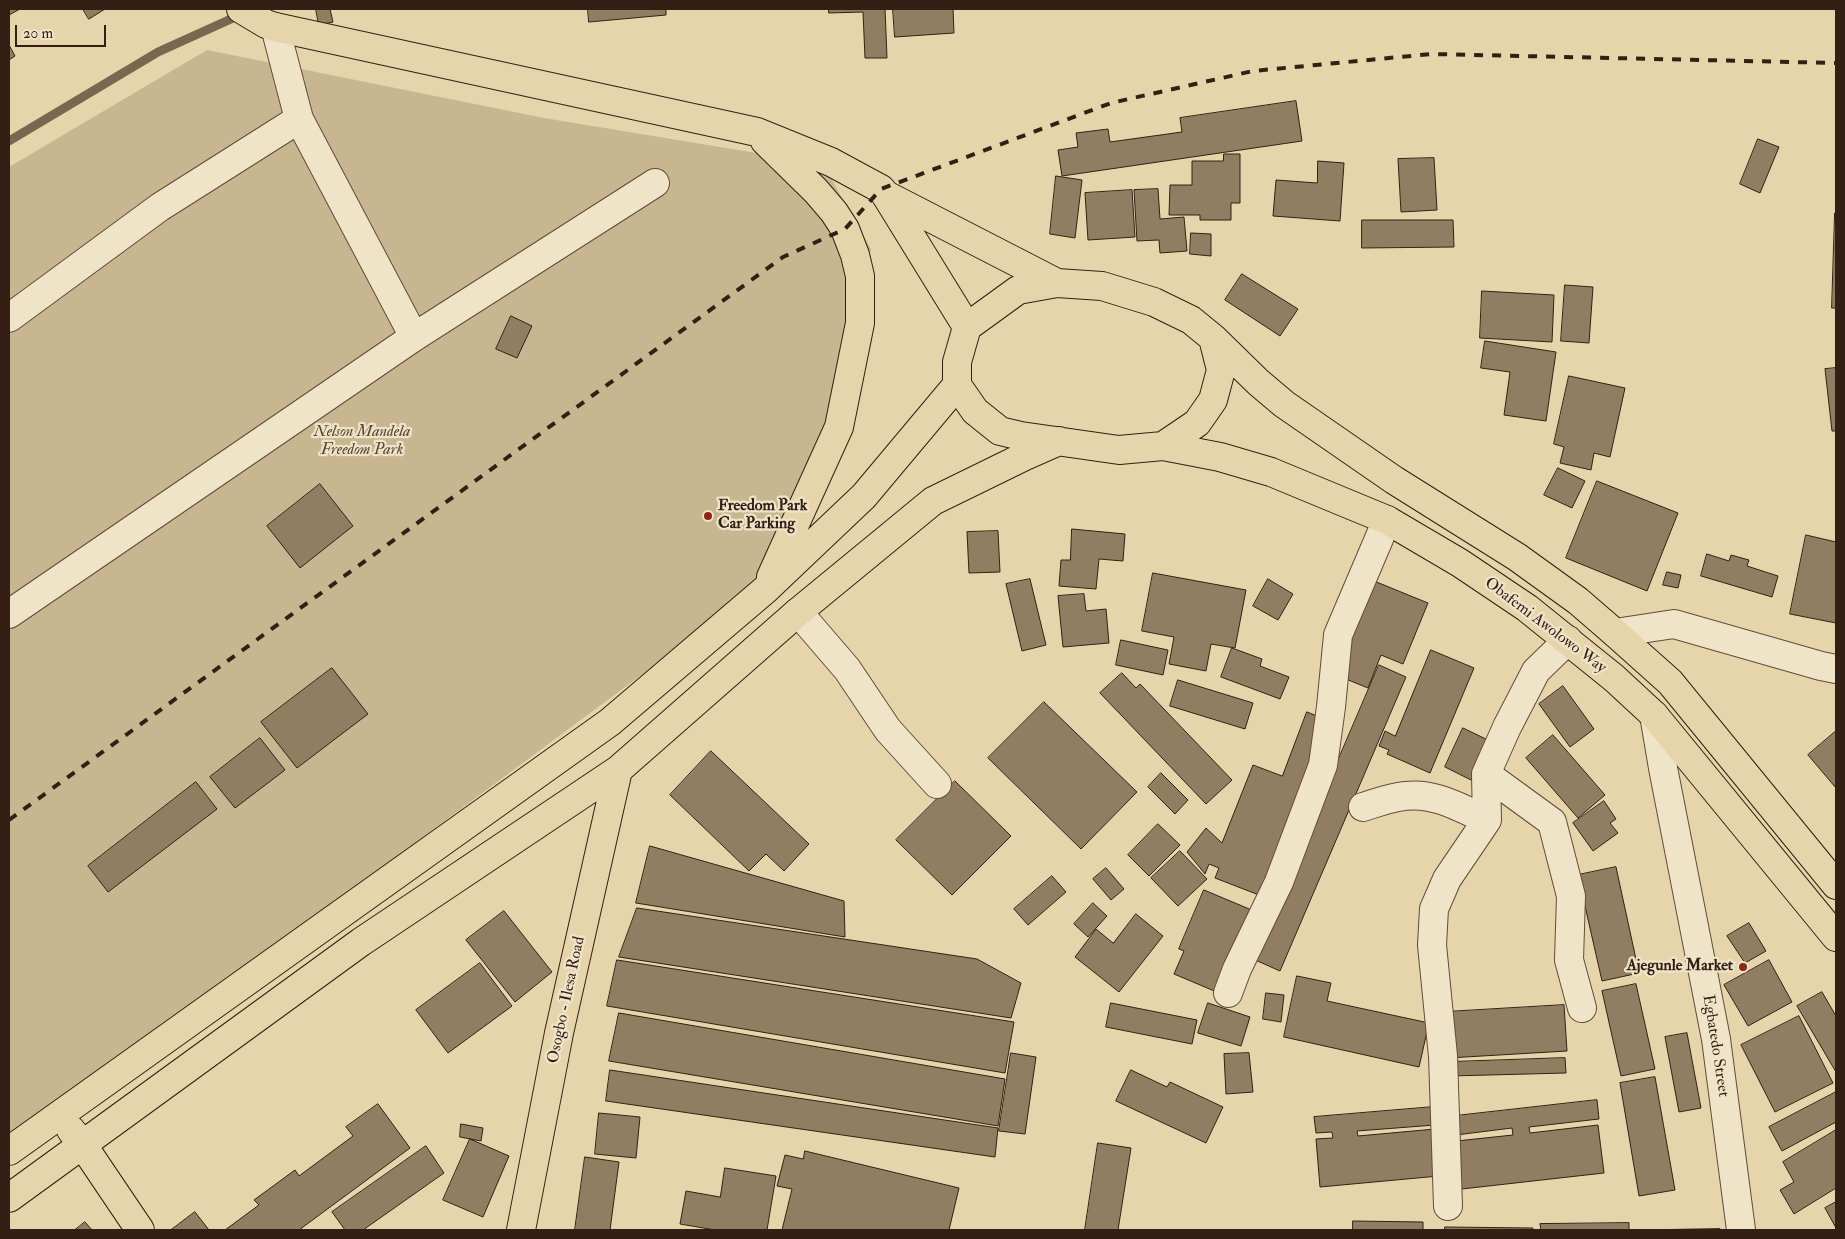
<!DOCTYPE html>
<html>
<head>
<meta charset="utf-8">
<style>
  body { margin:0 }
  #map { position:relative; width:1845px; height:1239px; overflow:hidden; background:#e6d5aa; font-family:"IM FELL Double Pica",serif }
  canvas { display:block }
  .frame { position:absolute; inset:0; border:10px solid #351f14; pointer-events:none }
  .scale { position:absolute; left:15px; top:25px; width:91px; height:22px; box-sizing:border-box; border:2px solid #351f14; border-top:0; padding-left:6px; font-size:15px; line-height:18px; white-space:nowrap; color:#351f14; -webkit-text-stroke:4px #efe4c8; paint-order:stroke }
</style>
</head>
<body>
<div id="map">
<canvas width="1845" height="1239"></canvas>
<div class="frame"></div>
<div class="scale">20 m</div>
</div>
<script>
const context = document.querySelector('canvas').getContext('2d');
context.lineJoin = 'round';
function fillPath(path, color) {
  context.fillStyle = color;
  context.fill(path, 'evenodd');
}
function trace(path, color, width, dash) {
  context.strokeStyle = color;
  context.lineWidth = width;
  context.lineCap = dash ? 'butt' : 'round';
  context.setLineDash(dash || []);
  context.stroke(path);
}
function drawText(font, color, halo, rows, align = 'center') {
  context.font = font + ' "IM FELL Double Pica",serif';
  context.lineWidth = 4.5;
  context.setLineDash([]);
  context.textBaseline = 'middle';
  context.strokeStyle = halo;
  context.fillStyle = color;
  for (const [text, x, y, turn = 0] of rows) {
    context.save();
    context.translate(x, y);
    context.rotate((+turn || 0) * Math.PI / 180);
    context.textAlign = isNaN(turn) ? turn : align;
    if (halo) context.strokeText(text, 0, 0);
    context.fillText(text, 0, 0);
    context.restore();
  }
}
const green = new Path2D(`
  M207,50L544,118L823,164L871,249L836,426L752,593L9,1144V167Z`);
const stream = new Path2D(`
  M9,141L158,52L242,14`);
const building = new Path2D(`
  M9,9H20L9,15Z
  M83,9H105L89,19Z
  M316,9H330L333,22L319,25Z
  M588,9H666V15L589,22Z
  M829,9H885L887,58H865L863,12L829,13Z
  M893,9H953L954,33L895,37Z
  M9,45L15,56L9,60Z
  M1296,101L1302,141L1062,176L1058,150L1078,147L1076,133L1108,129L1110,142L1182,132L1180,118Z
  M1758,139L1779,147L1760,193L1740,184Z
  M1224,154H1240V203H1231V220H1200V215H1169L1170,185H1192V161H1223Z
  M1434,158L1437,210L1401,212L1398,159Z
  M1318,161L1344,163L1340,221L1273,216L1276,180L1317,183Z
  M1056,176L1082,180L1075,238L1050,234Z
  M1158,189L1160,219L1184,217L1187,251L1160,253L1159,240L1137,241L1134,190Z
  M1132,190L1135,237L1088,240L1085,193Z
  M1835,213H1836V308H1832Z
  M1362,220H1453L1454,247L1362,248Z
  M1191,233L1211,234V256L1190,254Z
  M1242,274L1298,309L1280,336L1225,300Z
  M1565,285L1593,287L1589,343L1561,341Z
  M1482,291L1554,295L1552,342L1480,338Z
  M511,316L532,326L517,358L496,349Z
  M1485,341L1556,352L1546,421L1504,415L1510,372L1481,368Z
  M1836,368V431H1832L1825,369Z
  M1569,376L1625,388L1610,457L1594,453L1591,470L1560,463L1564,447L1554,444Z
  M1558,468L1585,481L1572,508L1544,495Z
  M1597,481L1678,513L1647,591L1566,558Z
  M320,484L353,526L300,568L267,526Z
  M1072,529L1125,534L1123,561L1099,559L1096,589L1059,586L1061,560H1070Z
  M998,531L1000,572L969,573L967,532Z
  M1806,535L1836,542V623L1790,614Z
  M1707,554L1729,561L1731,555L1749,560L1747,566L1778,576L1772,597L1701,576Z
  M1667,572L1681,575L1678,588L1663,585Z
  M1153,573L1246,590L1235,648L1211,644L1206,671L1169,664L1174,637L1142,631Z
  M1030,579L1046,645L1022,651L1006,584Z
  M1268,579L1293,594L1278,620L1253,606Z
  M1374,581L1428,603L1403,664L1381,655L1368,688L1336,675Z
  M1084,594L1086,611L1106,609L1109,643L1063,647L1058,596Z
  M1121,640L1168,650L1163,675L1116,665Z
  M1232,648L1262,659L1260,666L1289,677L1280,699L1221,677Z
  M1431,650L1474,668L1430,773L1387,754L1389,750L1379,746L1385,731L1395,736Z
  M1379,665L1406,677L1280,971L1253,959Z
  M332,668L368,714L297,768L261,722Z
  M1122,673L1136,688L1140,684L1232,780L1206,804L1100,693Z
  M1178,680L1253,703L1245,729L1170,706Z
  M1563,686L1594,729L1570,747L1539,704Z
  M1044,702L1137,792L1081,849L988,758Z
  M1307,712L1327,720L1259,895L1215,878L1219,868L1209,864L1205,874L1187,852L1206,828L1222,843L1253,765L1282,776Z
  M1463,728L1490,741L1471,780L1445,767Z
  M1836,731V788L1808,755Z
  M1553,735L1605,795L1578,818L1526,758Z
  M260,738L285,770L235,808L210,777Z
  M711,751L809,844L784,871L766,854L749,871L670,795Z
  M1161,773L1188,800L1175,814L1148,787Z
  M955,781L1011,836L952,895L896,840Z
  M196,782L217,809L108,892L88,866Z
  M1604,801L1616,819L1610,823L1618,833L1593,851L1573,823Z
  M1158,824L1180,845L1149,876L1128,855Z
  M650,846L844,901L845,937L636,903Z
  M1180,851L1207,879L1178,906L1151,878Z
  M1616,867L1639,973L1602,981L1578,875Z
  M1106,868L1124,889L1111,900L1093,879Z
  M1052,876L1066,892L1028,925L1014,909Z
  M1204,890L1254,911L1219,993L1174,974L1184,951L1179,949Z
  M1093,903L1107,916L1088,937L1074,924Z
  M637,908L977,959L1021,983L1011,1018L619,957Z
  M504,911L552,972L515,1002L466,940Z
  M1136,914L1163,936L1119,992L1075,957L1096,929L1113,943Z
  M1749,923L1766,951L1745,963L1727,936Z
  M617,960L1014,1022L1005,1073L607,1006Z
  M1769,960L1792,1002L1748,1026L1724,985Z
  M480,963L512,1006L448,1053L416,1010Z
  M1297,976L1331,983L1327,1001L1429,1023L1419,1067L1284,1037Z
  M1636,984L1655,1069L1621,1076L1602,991Z
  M1822,992L1836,1016V1072L1797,1006Z
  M1266,993L1284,995L1281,1022L1263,1019Z
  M1111,1003L1197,1020L1192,1044L1106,1027Z
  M1208,1003L1250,1017L1241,1046L1198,1033Z
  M1564,1005L1567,1051L1448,1058L1445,1012Z
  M619,1013L1005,1079L998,1126L609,1061Z
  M1799,1016L1833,1083L1775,1112L1741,1045Z
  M1687,1033L1701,1108L1679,1112L1665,1037Z
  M1011,1053L1036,1057L1025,1134L999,1131Z
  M1249,1053L1253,1092L1226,1094L1224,1054Z
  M1565,1058L1566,1073L1450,1076V1062Z
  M610,1070L998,1128L995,1157L606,1101Z
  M1131,1070L1167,1087L1170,1082L1223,1107L1206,1143L1116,1101Z
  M1655,1077L1675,1190L1639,1196L1620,1083Z
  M1836,1092V1122L1782,1151L1769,1127Z
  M1597,1100L1599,1119L1529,1127L1530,1133L1598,1125L1604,1173L1453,1190L1447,1142L1513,1135L1512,1128L1448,1136L1446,1117Z
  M378,1104L410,1148L299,1230H225L259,1205L254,1200L295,1170L299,1176L353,1136L346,1127Z
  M1433,1107L1435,1125L1357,1131L1358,1136L1435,1129L1439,1176L1320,1187L1316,1139L1333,1138L1332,1132L1316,1133L1314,1117Z
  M599,1113L640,1117L636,1158L595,1154Z
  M461,1124L483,1128L481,1141L460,1137Z
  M1836,1130V1188L1794,1214L1780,1190L1794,1182L1783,1162Z
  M470,1139L509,1156L483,1217L443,1200Z
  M1098,1143L1131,1148L1118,1230H1085Z
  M426,1146L444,1173L363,1230H345L332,1212Z
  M805,1151L959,1188L949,1230H782L792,1189L777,1186L785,1155L803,1159Z
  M585,1157L619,1162L610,1230H575Z
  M725,1168L776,1176L767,1230H715L680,1224L686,1191L720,1197Z
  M1836,1202V1228L1825,1208Z
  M195,1212L209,1230H171Z
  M1353,1221L1423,1222V1230H1353Z
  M85,1222L92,1230H75Z
  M1629,1223V1230H1541L1540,1224Z
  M1445,1227L1533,1228V1230H1445Z
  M1720,1229V1230H1641Z`);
const minor = new Path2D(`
  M275,27L299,119L414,337
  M9,318L160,207L299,119
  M798,612L847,669L888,730L937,784
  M9,614L414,337L655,183
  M1615,633L1674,624L1821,666L1836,669
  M1654,715L1663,768L1716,1039L1741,1230
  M1486,774L1552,822L1571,896L1569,960L1582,1008
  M1363,807C1376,803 1391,797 1405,796C1434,792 1461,808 1487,820
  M1228,993L1237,969L1279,882L1323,765L1331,707L1338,635L1387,520
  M1448,1206L1443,1056L1432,945L1434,909L1447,879L1487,820L1486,774L1507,727L1536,671L1568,640`);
const major = new Path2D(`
  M241,9L266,24L275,27L757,132L831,162L881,189L885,194L967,327
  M765,141L816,191L834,212L845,229L855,255L860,276V323L839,427L771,577
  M886,195L1057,283
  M1057,283L1102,286L1154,302L1191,320L1213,338L1221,370L1213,400L1197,423L1163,446L1119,450L1021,436L1000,431L975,411L957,385V362L967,327L1018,290Z
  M1213,338L1258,382L1284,404L1394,480L1517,557L1578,601L1615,633L1670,682L1836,885
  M1163,446L1220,457L1271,472L1387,520L1460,563L1527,608L1614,678L1654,715L1836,937
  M71,1130L82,1144L140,1230
  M9,1151L610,722L765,590L864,496L957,385
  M9,1198L361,942L618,770L798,612L933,501L1025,456L1059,441
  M521,1230L559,1033L618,770`);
const rail = new Path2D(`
  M9,820L783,257L845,229L881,189L1111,103L1253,71L1431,54L1836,63`);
const markers = [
  [708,516,5,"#8f2418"],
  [1743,967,5,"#8f2418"]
];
const parkNames = [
  ["Nelson Mandela",362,433],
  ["Freedom Park",362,451]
];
const poiNames = [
  ["Freedom Park",718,507],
  ["Car Parking",718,525],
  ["Ajegunle Market",1733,967,"right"]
];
const streetNames = [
  ["Obafemi Awolowo Way",1545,626,37],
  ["Osogbo - Ilesa Road",567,1000,-78],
  ["Egbatedo Street",1715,1046,81]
];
fillPath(green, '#c8b690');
trace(stream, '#7b674f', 9);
fillPath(building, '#917e62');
trace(building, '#351f14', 1);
trace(minor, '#614c3a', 30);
trace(major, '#351f14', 30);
trace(minor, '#efe4c8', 28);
trace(major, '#e6d5aa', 28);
trace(rail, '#351f14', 4, [9, 9]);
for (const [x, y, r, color] of markers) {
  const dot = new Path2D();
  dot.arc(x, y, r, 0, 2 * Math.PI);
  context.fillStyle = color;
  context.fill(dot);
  trace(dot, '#efe4c8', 2);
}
drawText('italic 16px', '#5a4533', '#efe4c8', parkNames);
drawText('bold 16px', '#351f14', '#efe4c8', poiNames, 'left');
drawText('16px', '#351f14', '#efe4c8', streetNames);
</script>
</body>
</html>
